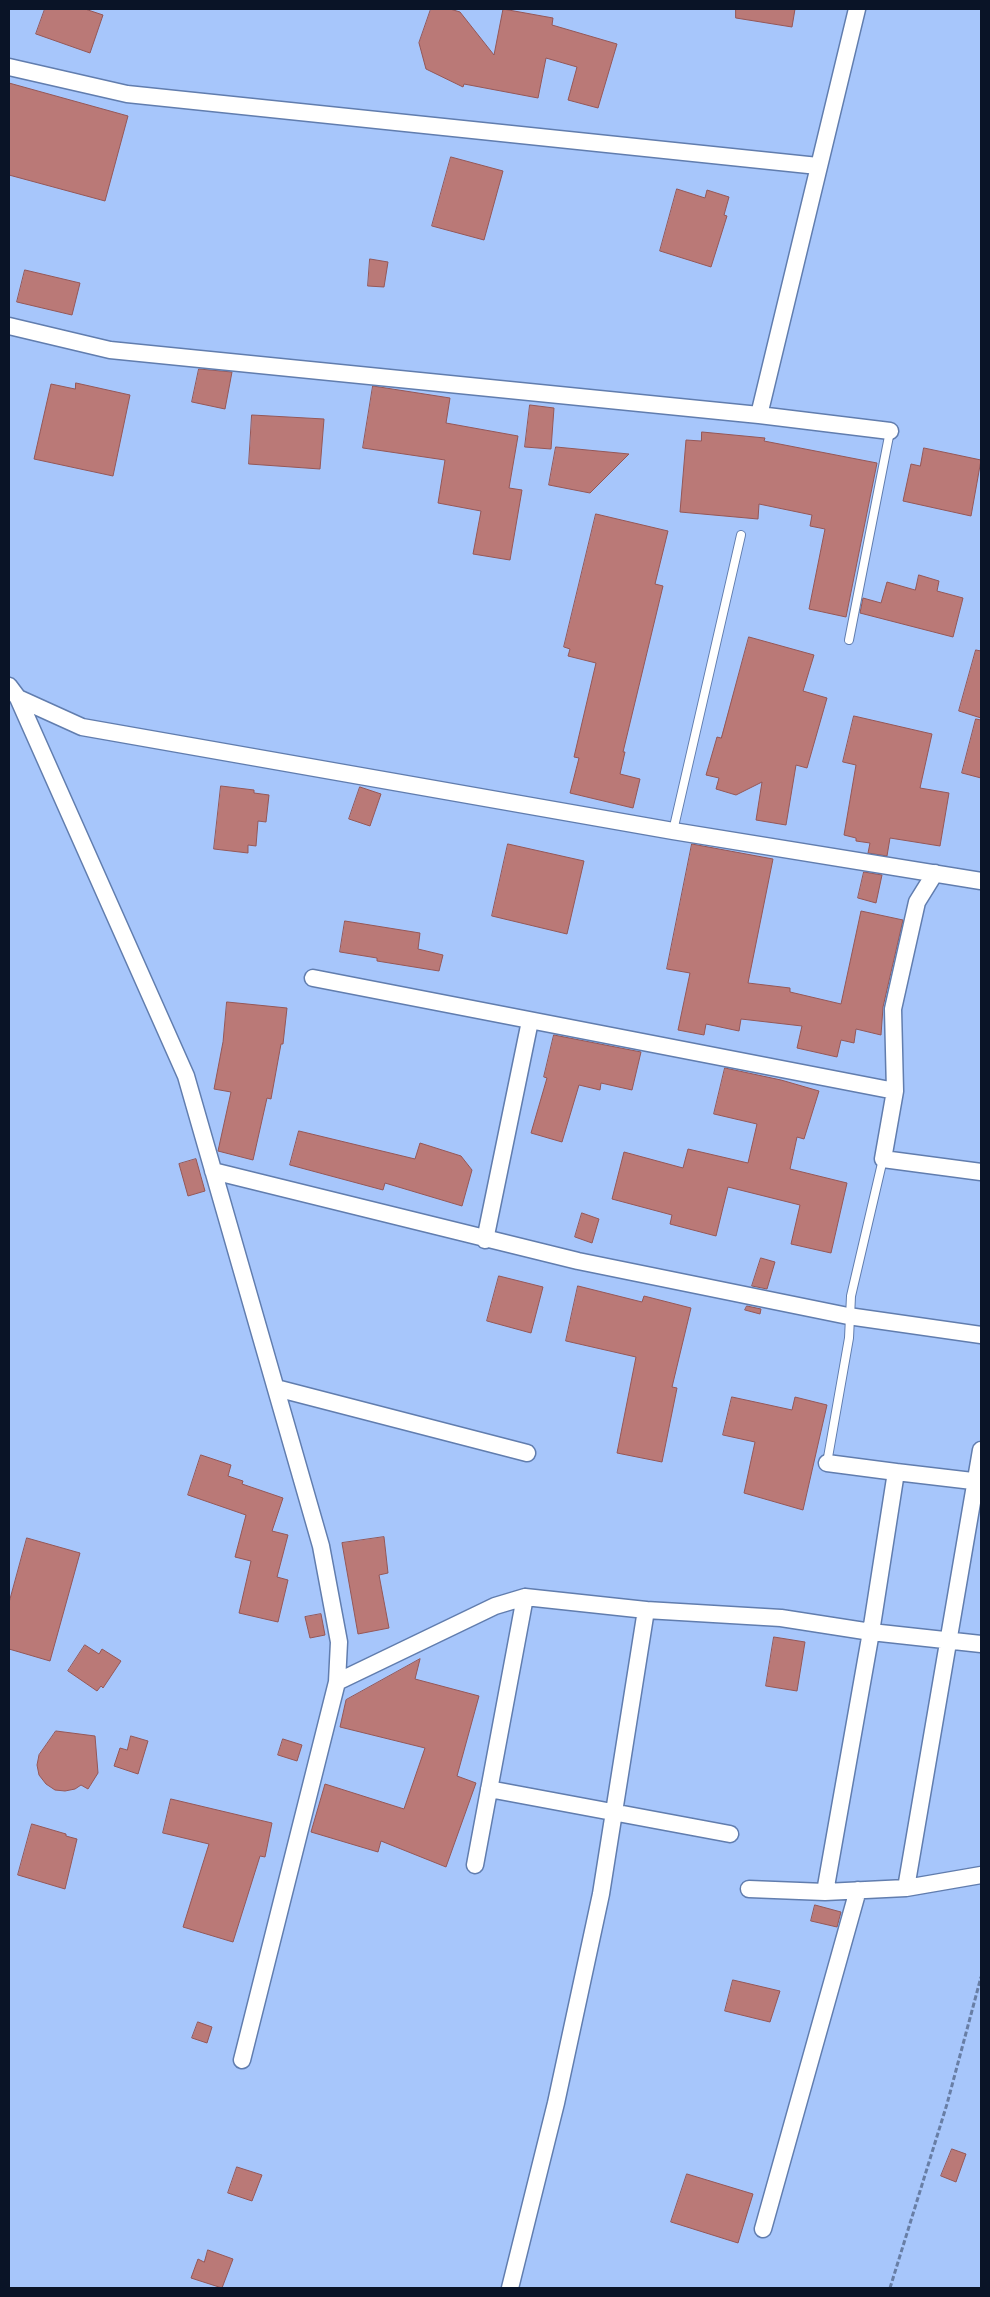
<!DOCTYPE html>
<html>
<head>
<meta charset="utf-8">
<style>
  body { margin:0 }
  #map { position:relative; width:990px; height:2297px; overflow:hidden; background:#a7c6fb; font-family:Cabin,sans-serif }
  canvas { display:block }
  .frame { position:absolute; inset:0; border:10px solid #0a1427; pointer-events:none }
</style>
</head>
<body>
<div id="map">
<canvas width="990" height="2297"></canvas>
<div class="frame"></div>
</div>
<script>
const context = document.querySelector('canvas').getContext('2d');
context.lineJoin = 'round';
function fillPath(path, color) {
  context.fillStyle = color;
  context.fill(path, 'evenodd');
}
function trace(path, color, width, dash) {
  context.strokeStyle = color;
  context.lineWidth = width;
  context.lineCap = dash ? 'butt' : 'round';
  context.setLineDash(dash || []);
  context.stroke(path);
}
const building = new Path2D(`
  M45,9H85L103,15L90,53L36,34Z
  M431,9H450L460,12L494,55L503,9L553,18L552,25L617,44L598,108L568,100L577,67L546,58L538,98L464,84L463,87L426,69L419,43Z
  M736,9H795L792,27L736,18Z
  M9,83L128,116L105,201L9,175Z
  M451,157L503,171L484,240L432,226Z
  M677,189L705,198L707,190L729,197L724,215L727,216L711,267L660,251Z
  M370,259L388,262L384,287L368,286Z
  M25,270L80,283L72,315L17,302Z
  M199,369L232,372L225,409L192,402Z
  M76,383L130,395L113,476L34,459L51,384L75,389Z
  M373,386L450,398L446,423L518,436L509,488L522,490L510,560L473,554L481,511L438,503L445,460L363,448Z
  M530,405L554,408L551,449L525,447Z
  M252,415L324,419L320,469L249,464Z
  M702,432L765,438L764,441L877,463L846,617L809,609L825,529L810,526L812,515L759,504L758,519L680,512L686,440L701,441Z
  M556,447L629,454L590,493L549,485Z
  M924,448L981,460L971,516L903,501L911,464L920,466Z
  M596,514L668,531L655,584L663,586L623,752H625L620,774L640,779L633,808L570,793L579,758L574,757L596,663L568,656L570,649L564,647Z
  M919,575L939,581L937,591L963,598L953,637L860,613L863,598L881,603L887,582L915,590Z
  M749,637L814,655L803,691L827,698L807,768L796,765L786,825L756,820L762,782L736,795L716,789L719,778L706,775L717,737L721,738Z
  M976,650L981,651V718L959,711Z
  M854,716L932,734L920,788L949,793L940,846L890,838L887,856L868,853L870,843L856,841V838L844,835L856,765L843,762Z
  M976,719L981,720V778L962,773Z
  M221,786L254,790V793L269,795L266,822L258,821L256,846L248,845V853L214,849Z
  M360,787L381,794L370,826L349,819Z
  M508,844L584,861L567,934L492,916Z
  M692,844L773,859L748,983L790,988V992L841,1004L861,911L903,920L883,1007L881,1035L856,1029L854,1043L841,1040L837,1057L797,1048L802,1026L741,1019L739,1031L706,1024L704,1035L678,1030L690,973L667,969Z
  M864,872L882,875L876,903L858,898Z
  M345,921L420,933L418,949L443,955L439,971L377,961V958L340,952Z
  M227,1002L287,1008L283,1044H281L271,1099L267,1098L253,1160L218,1151L231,1092L214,1089L223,1042Z
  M554,1035L641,1052L632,1090L601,1083L600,1090L579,1085L562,1142L531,1133L547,1078L544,1077Z
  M725,1068L781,1080L819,1091L804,1139L797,1137L790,1169L847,1183L831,1253L791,1244L800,1205L728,1187L716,1236L670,1224L672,1215L612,1199L624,1152L683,1168L688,1149L748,1163L757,1124L714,1114Z
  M299,1131L415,1159L420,1143L461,1156L472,1170L462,1206L385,1183L383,1190L290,1165Z
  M196,1159L205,1191L188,1196L179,1164Z
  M582,1213L599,1219L592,1243L575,1237Z
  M761,1258L775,1262L767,1289L752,1286Z
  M499,1276L543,1287L531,1333L487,1321Z
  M578,1286L642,1302L644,1296L691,1308L672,1387L677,1388L662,1462L617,1453L636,1357L566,1341Z
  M747,1306L761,1309L760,1314L745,1310Z
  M732,1397L792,1410L795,1397L827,1405L803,1510L744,1493L755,1442L723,1435Z
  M201,1455L231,1465L228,1476L243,1481L242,1484L283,1498L272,1531L288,1535L277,1577L288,1580L278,1622L239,1613L251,1561L235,1557L246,1515L188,1495Z
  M384,1537L388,1573L379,1575L389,1628L358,1634L342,1543Z
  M27,1538L80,1553L50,1661L9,1649V1603Z
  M321,1614L325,1635L310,1638L305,1617Z
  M774,1637L805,1642L797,1691L766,1686Z
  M85,1645L99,1654L102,1649L121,1661L103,1688L101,1686L97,1691L68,1671Z
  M420,1659L415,1679L479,1696L457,1776L476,1783L446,1867L381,1841L378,1852L311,1832L325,1784L404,1809L425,1748L340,1727L346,1700Z
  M56,1731L95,1736L98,1773L88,1789L81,1785L75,1789L65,1791L55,1790L46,1784L39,1775L37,1765L39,1755Z
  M131,1736L148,1741L138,1774L114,1766L120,1748L127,1750Z
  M283,1739L302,1745L297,1761L278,1755Z
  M171,1799L272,1823L265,1857L260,1856L233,1942L183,1927L209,1844L163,1833Z
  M32,1824L66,1834V1836L77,1839L65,1889L18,1875Z
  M815,1905L841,1912L837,1927L811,1921Z
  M733,1980L780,1991L770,2022L725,2011Z
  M198,2022L212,2027L207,2043L192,2038Z
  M952,2149L966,2154L956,2182L941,2176Z
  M237,2167L262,2175L252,2201L228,2193Z
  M687,2174L753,2194L738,2243L671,2222Z
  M208,2250L233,2259L222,2288L191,2278L198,2259L204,2262Z`);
const path = new Path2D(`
  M890,2288L947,2104L981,1977`);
const service = new Path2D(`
  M849,640L890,431
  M673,831L741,535
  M827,1463L849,1338L851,1296L883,1159`);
const minor = new Path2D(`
  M9,67L127,94L818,166
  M9,326L110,350L759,415L890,431
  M759,415L857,9
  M9,686L18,698L82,727L673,831L981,881
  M18,698L186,1076L321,1546L339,1642L337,1682L242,2060
  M935,873L917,902L893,1009L895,1091L883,1159L981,1172
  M313,978L895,1091
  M213,1171L578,1261L848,1316L981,1335
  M485,1240L530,1021
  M276,1388L527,1453
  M896,1472L981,1482
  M337,1682L495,1606L525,1597L646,1610L781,1618L871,1632L981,1644
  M489,1789L730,1834
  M475,1865L525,1597
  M906,1888L981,1450
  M749,1889L825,1892L906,1888L981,1875
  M825,1892L871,1632L896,1472L827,1463
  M763,2229L858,1890
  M510,2288L556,2103L601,1894L646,1610`);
fillPath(building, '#ba7977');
trace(building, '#955757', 1);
trace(service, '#617dae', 10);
trace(minor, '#617dae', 19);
trace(path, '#687ea5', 3, [5, 2.5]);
trace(service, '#fff', 8);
trace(minor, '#fff', 16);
</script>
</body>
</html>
